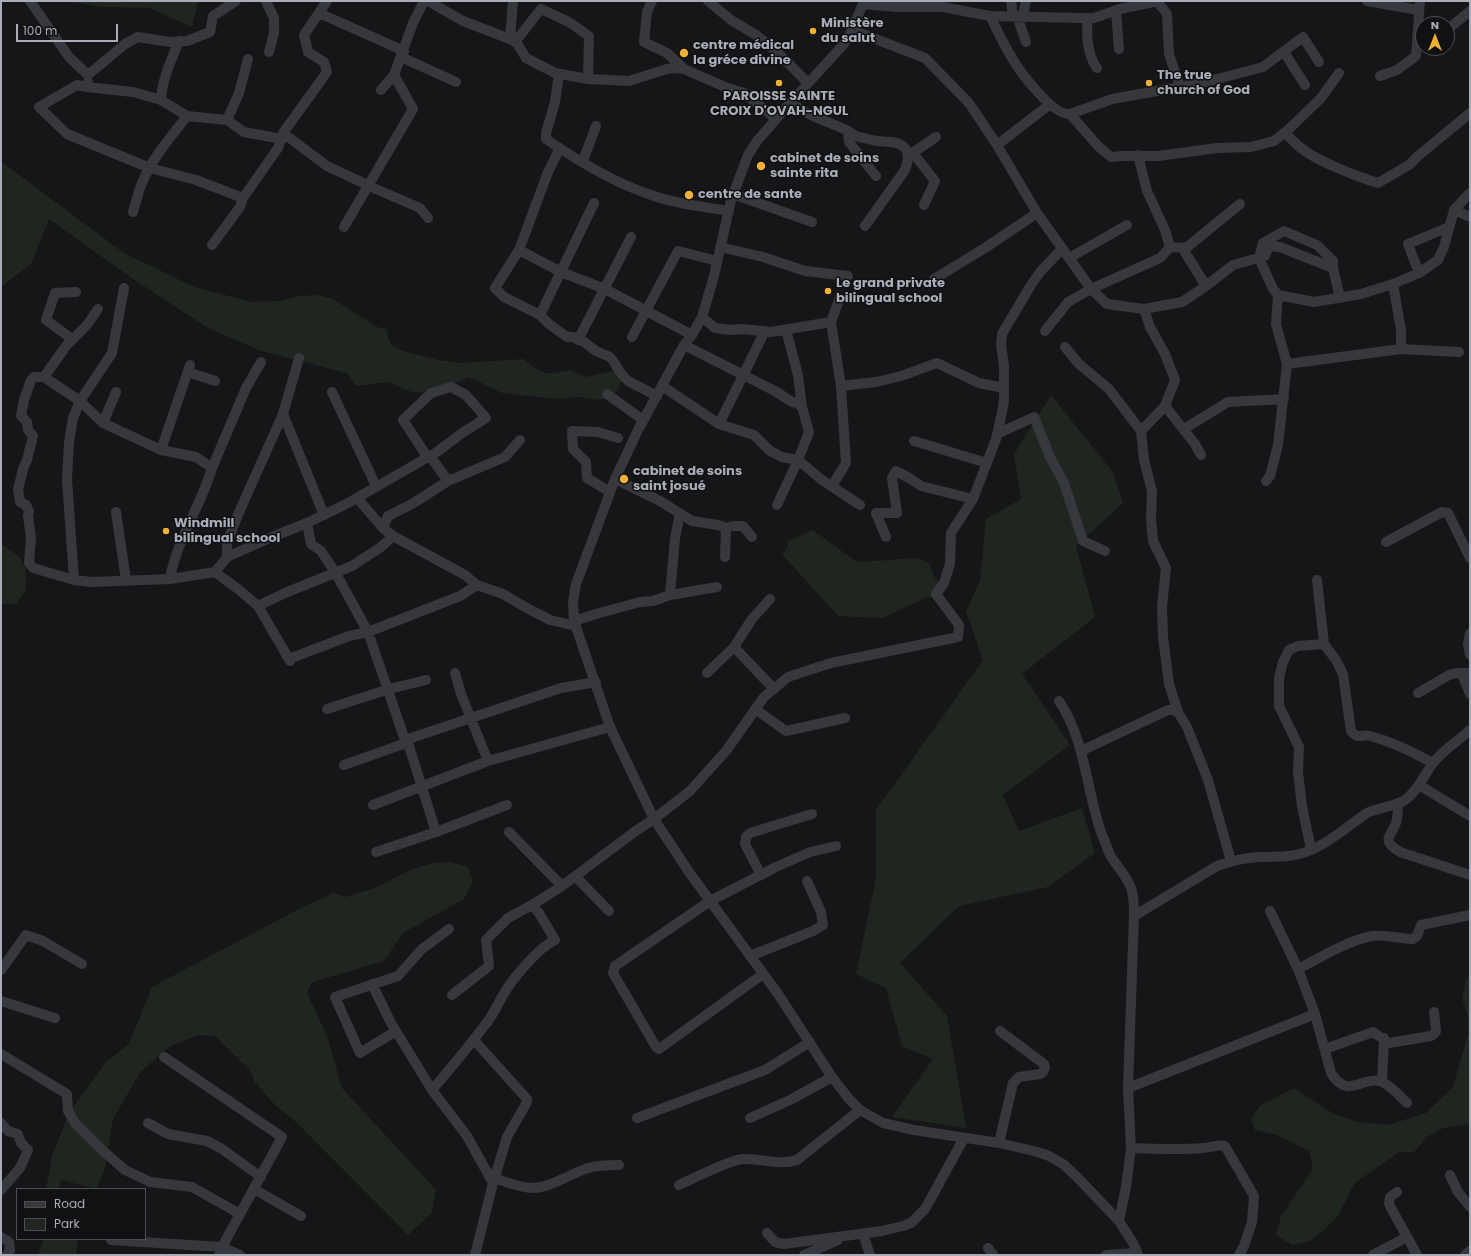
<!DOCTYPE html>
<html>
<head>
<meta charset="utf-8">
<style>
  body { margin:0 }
  #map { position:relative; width:1471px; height:1256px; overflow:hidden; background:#161618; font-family:Poppins,sans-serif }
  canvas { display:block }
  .frame { position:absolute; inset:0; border:2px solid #a8adb8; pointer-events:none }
  .legend { position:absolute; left:16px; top:1188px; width:130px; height:52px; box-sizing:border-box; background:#111113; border:1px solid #4d4f55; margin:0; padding:5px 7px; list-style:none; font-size:12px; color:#a8adb8 }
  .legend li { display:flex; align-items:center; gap:8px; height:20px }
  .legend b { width:20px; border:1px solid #4d4f55 }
  .north { position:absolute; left:1415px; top:16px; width:40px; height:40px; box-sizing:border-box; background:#111113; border:1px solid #4d4f55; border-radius:50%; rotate:0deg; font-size:11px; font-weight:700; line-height:16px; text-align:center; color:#a8adb8 }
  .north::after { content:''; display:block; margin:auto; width:14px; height:18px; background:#f2b134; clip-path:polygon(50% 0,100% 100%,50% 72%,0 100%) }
  .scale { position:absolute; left:16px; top:24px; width:102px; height:18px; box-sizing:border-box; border:2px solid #a8adb8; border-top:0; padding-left:5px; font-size:12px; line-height:14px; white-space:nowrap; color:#a8adb8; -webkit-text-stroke:3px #111113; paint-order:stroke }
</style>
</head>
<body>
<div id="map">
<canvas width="1471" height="1256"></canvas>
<div class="frame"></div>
<ul class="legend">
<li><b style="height:5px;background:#37383d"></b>Road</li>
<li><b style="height:11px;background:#1e261f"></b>Park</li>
</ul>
<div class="north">N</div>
<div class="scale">100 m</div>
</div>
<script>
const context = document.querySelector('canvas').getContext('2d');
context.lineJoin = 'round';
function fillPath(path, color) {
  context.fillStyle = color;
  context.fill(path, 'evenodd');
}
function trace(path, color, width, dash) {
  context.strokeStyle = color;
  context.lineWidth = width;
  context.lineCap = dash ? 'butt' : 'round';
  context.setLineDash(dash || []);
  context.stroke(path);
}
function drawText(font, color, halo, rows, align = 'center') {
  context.font = font + ' Poppins,sans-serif';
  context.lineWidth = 3;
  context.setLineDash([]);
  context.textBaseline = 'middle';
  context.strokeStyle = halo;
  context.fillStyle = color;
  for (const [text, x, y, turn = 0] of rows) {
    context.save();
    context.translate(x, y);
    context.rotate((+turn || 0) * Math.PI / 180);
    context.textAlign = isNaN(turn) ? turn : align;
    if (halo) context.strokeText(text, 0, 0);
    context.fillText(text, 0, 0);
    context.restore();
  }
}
const green = new Path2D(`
  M67,1H198L192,27L149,8L101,7Z
  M1,159L2,162L124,253L194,287L252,302L279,301L300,296L318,295L333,299L377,327L387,329L388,339L393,346L403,351L438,360L462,363L524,359C544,376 547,375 571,370L585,377L608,372L619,371L624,377L613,397L599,400L578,397L558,399L502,393L469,377L443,388L414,393L388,382L356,386L347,373L261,351L208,328L130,277L49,219L31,264L1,287Z
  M1051,395L1113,472L1123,503L1076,546L1095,617L1022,674L1070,745L1003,795L1019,831L1082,808L1095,853L1048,887L959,906L900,963L947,1016L966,1128L892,1117L933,1059L902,1046L886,988L856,974L876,878V810L983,660L966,612L980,580L986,519L1021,499L1014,454Z
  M813,530L854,560L860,562L917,558L929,563L934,576L942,587L941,600L927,597L883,618L838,616L782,554L788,547V541Z
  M1,544L20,557L26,570V590L16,604H1Z
  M449,862L467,866L473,881L464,899L403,933L384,961L313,982L308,988V995L327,1036L342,1088L436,1190L432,1213L408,1235L296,1122L274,1104L254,1081L251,1071L215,1036L199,1035L172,1045L141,1071L113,1119L106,1165L97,1189L61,1180L58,1189H46L52,1156L69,1113L105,1063L129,1044L152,987L295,911L333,893L345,897L375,888L410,870L433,863Z
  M1470,975V1124L1443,1128L1427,1137L1414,1152H1399L1354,1184L1338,1216L1324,1230L1310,1241L1292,1245L1276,1235L1281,1216L1313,1169L1309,1151L1277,1135L1255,1130L1251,1118L1260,1106L1294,1088L1334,1114L1358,1122L1388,1125L1426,1113L1453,1087L1468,1034V1016L1462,998L1466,980Z
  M44,1239H78L76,1255H38Z`);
const minor = new Path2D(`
  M30,1L69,57L88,75L125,44L138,37L170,42L187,41L210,32L213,16L236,1
  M266,1L274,18V33L269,52
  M428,1L463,21L510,39L517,43L526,58L555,73L588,79L629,81L667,69L675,68L684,69L725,87L744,93L776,119
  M652,1L647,12L644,42L667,53L684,69
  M708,1L731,20L756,35L776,51L808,83
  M864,1L852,30L844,44L791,102L757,141L748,155L731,200L714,276L702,317L692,335L684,345L638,430L615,479L576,584L573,601L574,621L610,727L654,819L689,872L778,994L832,1077L849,1099L860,1110L883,1123L914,1130L999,1143L1034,1151L1049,1156L1063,1164L1077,1177L1119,1221L1133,1243L1138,1255
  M1011,1L1013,16
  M1157,1L1167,14L1169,54L1180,87
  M1367,1L1418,10
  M863,4L896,7H943L990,16L1082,18H1094L1120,9L1158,1
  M1116,11L1119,49
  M319,13L404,51
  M990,16C997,30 1004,45 1012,58C1020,72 1053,116 1070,114L1112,99L1202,83L1263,67L1303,37L1319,62
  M1017,16L1026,42
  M1023,16L1026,1
  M1088,18C1086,33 1087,55 1097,68
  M852,30L925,58L969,103L997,145L1037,213L1091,289L1107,304L1144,309L1182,302L1206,286L1233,265L1265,256L1269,246L1280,247L1333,268L1340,298
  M1447,30L1470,11
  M510,39L513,1
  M515,42L541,9L569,22L589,36L588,79
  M1284,52L1305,85
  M401,57L456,82
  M559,74L555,102L546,133V139C578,161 616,184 654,196C676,204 705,207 729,211
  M1380,76L1397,70L1416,56L1420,1
  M88,82L87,87L133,92L161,100L187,116L227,120L244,132L282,139
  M87,87L77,85L39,107L67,134L150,168L196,180L243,198L278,148L283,133L327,72L324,62L308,52L304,35L327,1
  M381,90L394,75L413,23L424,1
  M161,100C162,79 171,61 179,41
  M791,102C808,117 828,121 848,131C852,133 855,136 859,137C865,138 871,140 877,141C885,142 897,140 904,147C910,153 908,162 905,170L865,226
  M1070,114L1098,146L1111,157L1123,156H1158L1217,148L1251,147L1274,141L1288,130L1321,98L1339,73
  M227,120L239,93L248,59
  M848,131L849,142L876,176
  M283,133L327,166L376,189L420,208L428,218
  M1285,133C1291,138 1295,144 1301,148C1317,161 1358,177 1378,183L1409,165L1418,156L1470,113
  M997,145L1049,105
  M560,148L548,172L519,250L495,288L504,297L540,315L549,324L567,337H573L584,342L596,351L610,357L614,362L619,371L628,381L657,396
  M913,153L935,181L924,205
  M1138,155L1147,191L1165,230L1170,247
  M908,156L936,137
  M583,161L596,126
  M1470,193L1454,210L1470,217
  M733,194L812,222
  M133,212C136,203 138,192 142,183C152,158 171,137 187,116
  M344,227L413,109L394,75
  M212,245L240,207L243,198
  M720,247L763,257L805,271L848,276
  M1183,249L1206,286
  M519,250L561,272L605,289L692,335
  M1069,258L1127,225
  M1333,268V261L1317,245L1284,231L1263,243L1259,258L1273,289L1278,295L1314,302L1361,294L1393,284L1419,273L1438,260L1444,247L1454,210
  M1419,273L1408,244L1449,227
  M934,279L985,248L1037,213
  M1393,284L1401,330V349
  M839,300L831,322L841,386L876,382L901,376L937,363L979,383L1004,388
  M1144,309L1150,327L1165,354L1175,380L1165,406L1141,431L1144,460L1152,491L1151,519L1153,541L1166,568L1162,606L1163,637L1169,684L1178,712
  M540,315L594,203
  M702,317L715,328L730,330L742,329L771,332L831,322
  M1045,331L1068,302L1091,289L1160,258L1170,247L1186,248L1240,204
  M632,337L678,251L717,261
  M72,339L46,320L55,293L76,292
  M578,340L631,237
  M684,345L775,391L792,402L797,403L802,407
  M1065,347L1078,363L1109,389L1141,431
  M1287,364L1401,349L1459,352
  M188,372L215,381
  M44,377L66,346L87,325L98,309
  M662,386L719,424L754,435L770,451L782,457L798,460L822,480L860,505
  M332,392L376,486
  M607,394L643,420
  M1165,406L1195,444L1201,455
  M283,414L324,515
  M103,423L116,392
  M719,424L765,331
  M1184,429L1228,402L1284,399
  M997,434L1034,417L1050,457L1064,483L1083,541L1105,551
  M914,441L987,463
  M161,450L190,365
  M430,456L448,481
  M212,468L246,388L261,362
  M615,479L660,501L692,521L718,525L726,528L733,526H743L752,537
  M1266,481L1270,476L1278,445L1287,364L1276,324L1278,295
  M832,486L846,463L841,386
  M610,492L587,478L586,462L573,449L572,431L598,432L618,438
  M357,498L383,528L393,536L465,575L477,585L503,594L525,607L550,620L576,626
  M777,505L798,460L809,432L802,407L798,375L786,330
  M116,512L126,580
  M307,523L311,544L321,551L335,572L368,632L406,743H408L436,832
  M383,528L388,516L412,504L448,481L505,457L520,440
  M886,537L876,513H897L892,478L896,471L911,479L921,486L973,499L996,439L1002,412L1004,400V366L1001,344L1002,334L1031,285L1040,272L1062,249
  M1386,542L1442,512L1448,513L1470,558
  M227,557L272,537L307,523L348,503L437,452L462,433L486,418L466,395L451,387L431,393L403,420L428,458
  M725,557L726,528
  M215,572L227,557V542L240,510L283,414L299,358
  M170,579C176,541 201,506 212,468L196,457L161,450L103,423L80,401L44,377H34L31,380L24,400L21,416L27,422L28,430L33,436L27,460L23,469L18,490L20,502L26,505L29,511L28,516L31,538L29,563L33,568L74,580L92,582L170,579L215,572L238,589L258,606L290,661
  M74,580L67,480L69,442L73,418L80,401L112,353L124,288
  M1317,580L1324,644L1336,660L1343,674L1351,731C1358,740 1362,734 1370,736C1393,742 1412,752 1433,763
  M670,595L675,538L680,514
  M258,606L285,593L352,566L381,547L393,536
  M574,621L596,614L640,602L653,601L670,595L717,587
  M1470,633L1468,644L1470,655
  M734,647L774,689
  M289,659L349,636L368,632L460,596L477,585
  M455,673L461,694L488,761
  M707,673L734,647L752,619L770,599
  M1462,674L1470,694
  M1418,693L1449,675L1456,673H1470
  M1059,701C1086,741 1086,791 1102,835C1105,841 1107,848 1110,855C1117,867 1129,878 1132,891C1134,899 1134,908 1134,916L1128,1088L1131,1148L1126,1187L1119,1221
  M327,709L389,689L426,680
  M755,709L786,731L845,718
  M405,740L561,688L596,682
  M1081,751L1168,710H1173L1178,712L1187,727L1208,780L1231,861
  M344,765L406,743
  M1419,785L1470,816
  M1398,803C1398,810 1398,816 1396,823C1390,838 1381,840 1400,852L1470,875
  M373,805L488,761L610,727
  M509,832L562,886
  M1311,849L1302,806L1298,772L1299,747L1279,706V678L1283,662L1289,650L1298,646L1324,644
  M376,852L436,832L507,805
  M761,875L745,844L746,837L750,833L812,814
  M575,876L609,911
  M1270,911L1298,969L1315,1014L1331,1073C1348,1100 1361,1077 1379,1081C1387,1082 1401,1097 1407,1103
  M1134,916L1217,866C1231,861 1244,858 1259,857C1272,856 1286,858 1299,854C1324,848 1346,827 1367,813C1379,807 1394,807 1405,800C1418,791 1424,775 1433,763C1443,750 1458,741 1470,730
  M750,956L813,931L823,925L821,912L807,881
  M1298,969C1319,958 1349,940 1372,936C1386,934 1400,939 1413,939L1417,936L1421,925L1470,915
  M1,970L26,935L43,941L82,964
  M763,974L659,1049L656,1047L613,973L615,966L710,901L776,867L810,852L836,846
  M372,984L391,1023L432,1090L467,1136L493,1183
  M452,995L489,966L486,940L508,918L532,905
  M1,1001L55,1018
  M396,1031L360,1053L335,997L398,976L422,949L449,929
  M474,1040L527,1099V1102L507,1137L493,1183L475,1255
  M1325,1049L1373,1032L1389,1043L1431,1036L1435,1033L1436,1031L1434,1012
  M1,1054L67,1094L68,1111L75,1123L101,1149L125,1170L150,1182L192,1187L240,1214
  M164,1057L282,1137L222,1247L219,1255
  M1382,1082L1384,1038
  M1128,1088L1315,1014
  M432,1090C451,1068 470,1045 488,1021C494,1013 498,1004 503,995C513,978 538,948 555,940L539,913L532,905L562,886L637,830L654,819L690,791L726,751L764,697L788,677L831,663L958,637L959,625L936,594L944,583L950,564L951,533L973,499
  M637,1118L765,1070L810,1042
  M750,1118L792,1099L832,1077
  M1,1123L8,1131L18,1134L21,1143L28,1150L20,1168L1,1190
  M148,1123L168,1134L207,1141L222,1149L261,1177
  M999,1143L1013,1083L1019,1077L1040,1074L1043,1072L1045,1067L1044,1064L1000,1031
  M1131,1148C1155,1149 1179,1150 1203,1148C1211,1148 1217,1144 1225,1146L1254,1196L1252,1222L1244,1246L1239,1255
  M1450,1175L1458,1192L1470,1207
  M494,1178C506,1182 520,1188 533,1188C552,1187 570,1174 588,1168C598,1165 609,1165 619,1165
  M679,1185C693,1179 729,1160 742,1159C761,1158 779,1166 797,1160L860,1110
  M254,1189L301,1216
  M1397,1192L1390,1197L1389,1203L1391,1208L1417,1255
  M767,1233L775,1242L784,1244L882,1231L903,1226L911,1223L925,1209L964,1138
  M863,1234L870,1255
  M1,1237L9,1242L10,1250L7,1255
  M111,1240L222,1247L240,1255
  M988,1248L993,1255
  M804,1255L838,1240
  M1106,1255L1137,1253
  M1373,1255L1407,1237
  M1465,1255L1470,1251`);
const markers = [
  [813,31,4,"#f2b134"],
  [684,53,5,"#f2b134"],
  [779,83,4,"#f2b134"],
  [1149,83,4,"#f2b134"],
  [761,166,5,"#f2b134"],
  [689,195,5,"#f2b134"],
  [828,291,4,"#f2b134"],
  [624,479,5,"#f2b134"],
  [166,531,4,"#f2b134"]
];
const poiNames = [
  ["Ministère",821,24],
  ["du salut",821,39],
  ["centre médical",693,46],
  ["la gréce divine",693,61],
  ["The true",1157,76],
  ["church of God",1157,91],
  ["PAROISSE SAINTE",779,97,"center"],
  ["CROIX D'OVAH-NGUL",779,112,"center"],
  ["cabinet de soins",770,159],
  ["sainte rita",770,174],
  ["centre de sante",698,195],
  ["Le grand private",836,284],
  ["bilingual school",836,299],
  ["cabinet de soins",633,472],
  ["saint josué",633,487],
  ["Windmill",174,524],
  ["bilingual school",174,539]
];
fillPath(green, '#1e261f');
trace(minor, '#37383d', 10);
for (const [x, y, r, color] of markers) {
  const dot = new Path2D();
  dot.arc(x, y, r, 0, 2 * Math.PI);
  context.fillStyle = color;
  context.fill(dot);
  trace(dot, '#111113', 1.5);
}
drawText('bold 13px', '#a8adb8', '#111113', poiNames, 'left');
</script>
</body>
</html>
